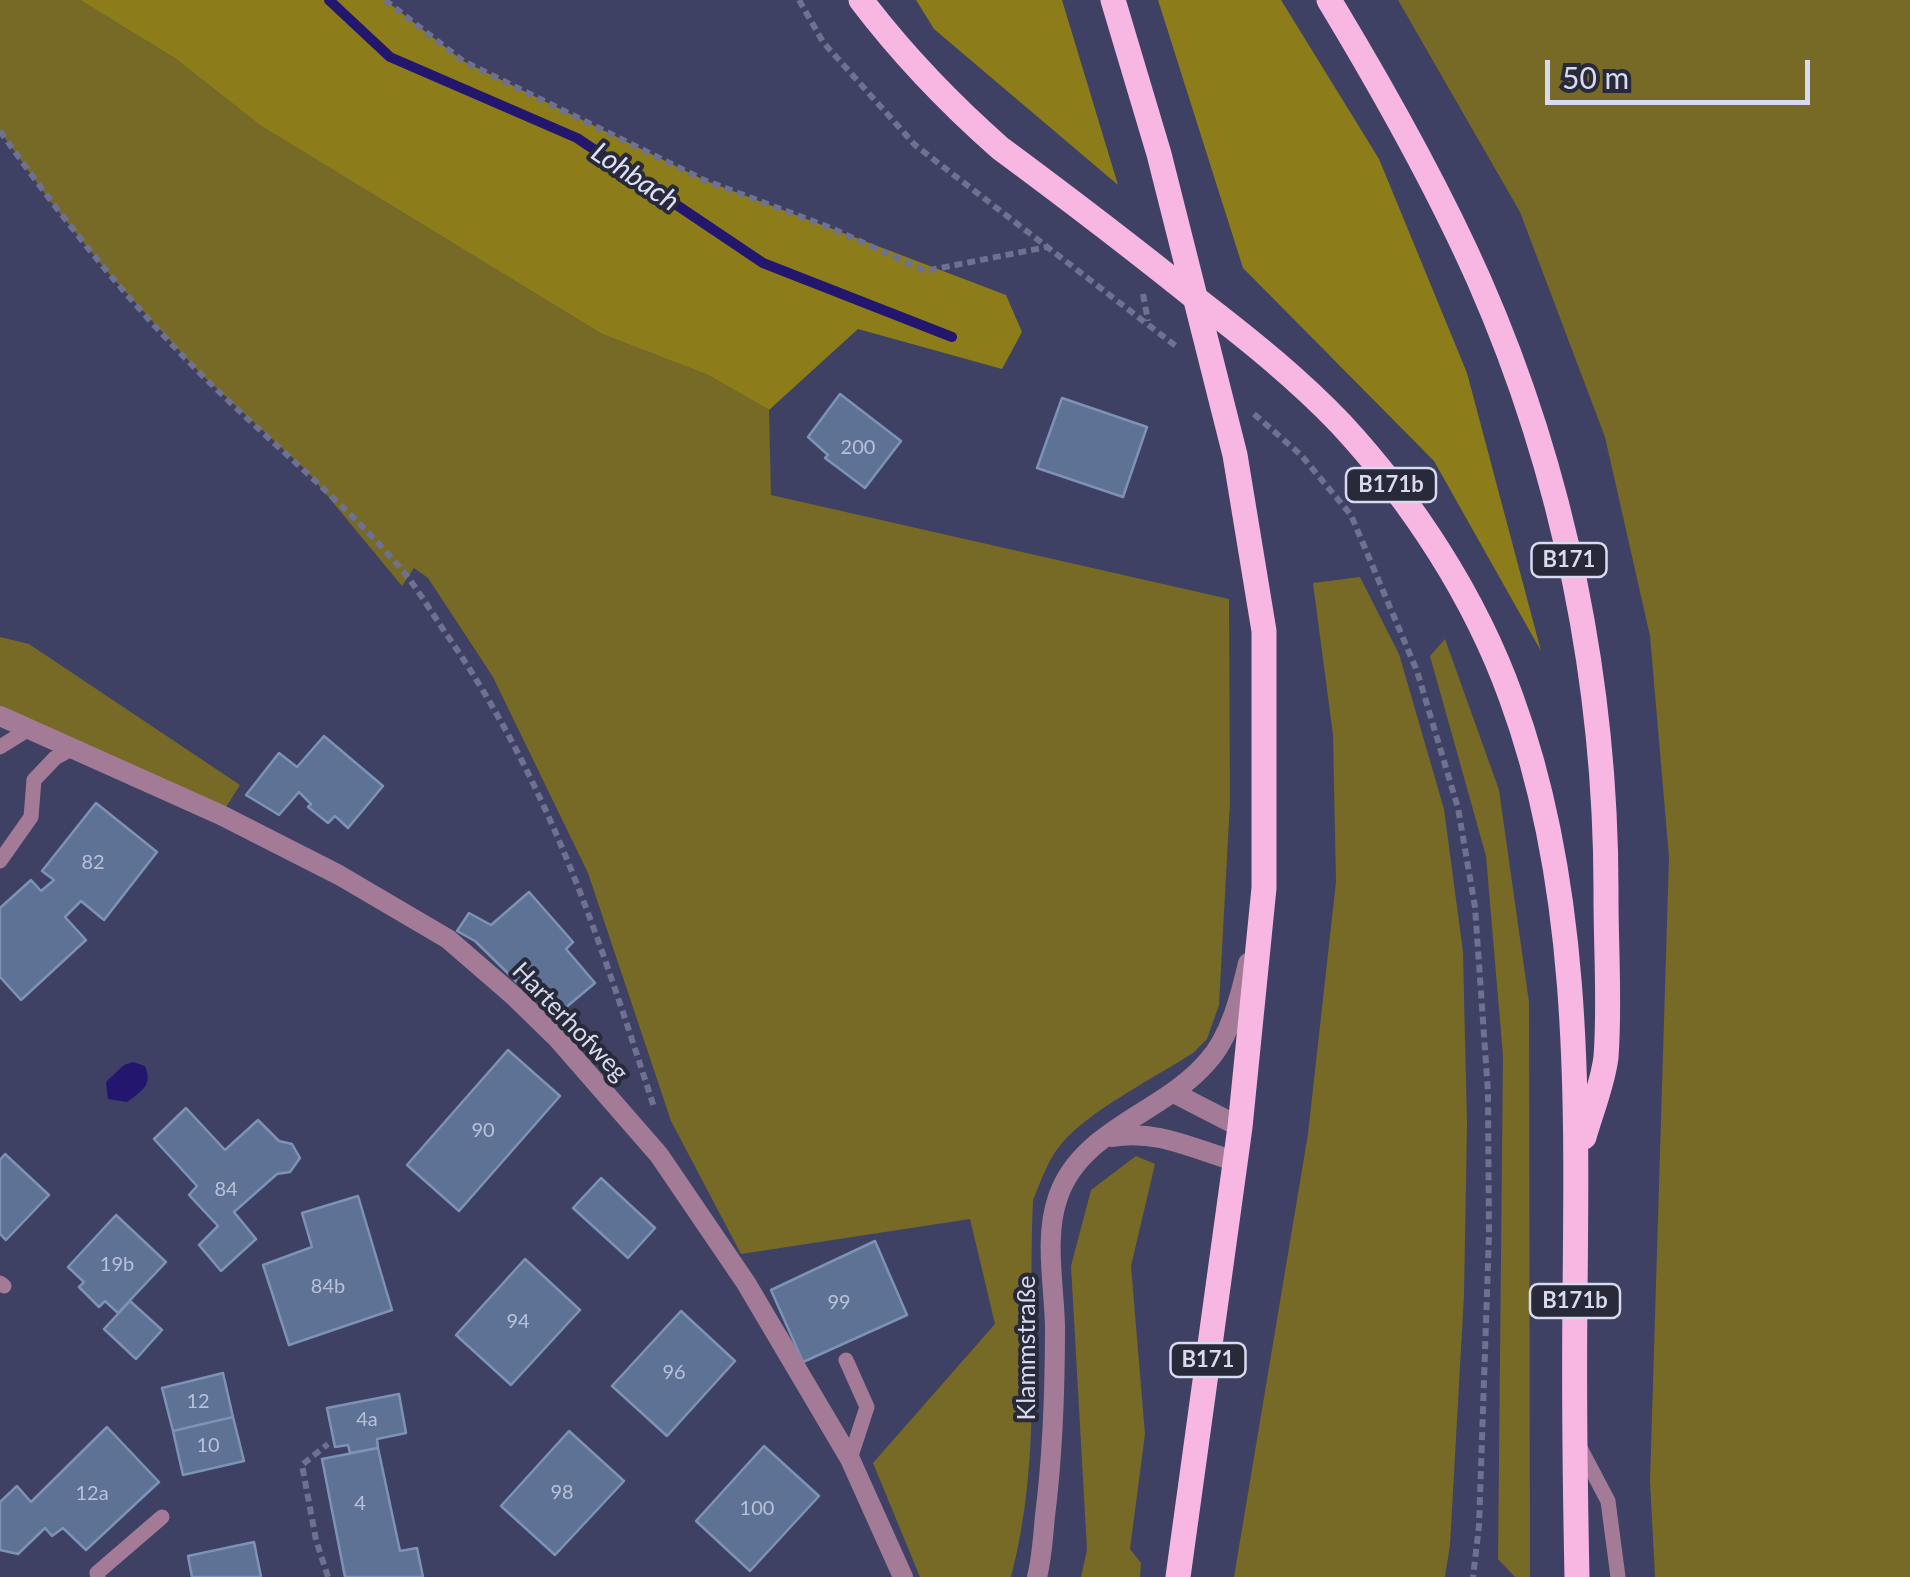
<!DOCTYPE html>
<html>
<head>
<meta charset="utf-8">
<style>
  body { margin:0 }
  #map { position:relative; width:1910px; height:1577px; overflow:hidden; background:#3e4163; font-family:Lato,sans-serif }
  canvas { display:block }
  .scale { position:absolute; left:1545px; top:60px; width:265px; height:45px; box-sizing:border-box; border:5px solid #d8dbf0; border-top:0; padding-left:12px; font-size:30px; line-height:35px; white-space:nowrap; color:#d8dbf0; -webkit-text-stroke:8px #282a39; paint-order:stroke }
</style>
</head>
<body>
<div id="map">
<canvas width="1910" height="1577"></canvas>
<div class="scale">50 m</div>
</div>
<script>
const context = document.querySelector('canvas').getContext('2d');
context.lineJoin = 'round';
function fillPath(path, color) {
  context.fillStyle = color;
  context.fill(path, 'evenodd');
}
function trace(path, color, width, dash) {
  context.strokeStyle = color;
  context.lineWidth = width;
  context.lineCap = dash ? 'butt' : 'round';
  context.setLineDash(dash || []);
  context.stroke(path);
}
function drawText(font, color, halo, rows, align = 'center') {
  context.font = font + ' Lato,sans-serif';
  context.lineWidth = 8;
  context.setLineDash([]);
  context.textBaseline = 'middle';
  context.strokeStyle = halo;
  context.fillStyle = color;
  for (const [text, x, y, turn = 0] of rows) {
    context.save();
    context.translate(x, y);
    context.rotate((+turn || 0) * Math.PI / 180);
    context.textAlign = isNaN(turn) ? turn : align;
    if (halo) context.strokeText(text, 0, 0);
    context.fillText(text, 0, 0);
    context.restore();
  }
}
const green = new Path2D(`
  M0,0H80L176,59L261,126L602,334L708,375L769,410L771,495L1229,599L1230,802L1219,1005L1207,1039L1193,1053C1156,1077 1090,1110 1062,1143C1048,1159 1041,1181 1033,1200C1027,1327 1044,1453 1011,1577H920L873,1463L995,1324L970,1219L741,1254L671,1121L588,873L493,677L428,578L414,568L402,586L306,470L200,373L111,276L50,201L0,131Z
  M1398,0H1910V1577H1655L1650,1481L1669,857L1650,636L1605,437L1520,212Z
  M1360,577L1399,654L1444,809L1463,952L1467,1124L1464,1295L1450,1545L1445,1577H1234L1308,1134L1336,882L1333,735L1313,583Z
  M0,637L29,644L240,785L221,815L0,716Z
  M1445,639L1499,790L1529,1002L1530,1577H1515L1498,1559L1503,1056L1486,856L1430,656Z
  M1136,1156L1155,1164L1131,1266L1145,1434L1130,1549L1141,1563L1140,1577H1081L1087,1550L1071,1266L1091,1190Z`);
const forest = new Path2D(`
  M80,0H385L463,61L704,180L1006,295L1022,332L1002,369L858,329L769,410L708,375L602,334L261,126L176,59Z
  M916,0H1062L1118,185L934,29Z
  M1158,0H1281L1379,159L1467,373L1541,651L1434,461L1243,268Z`);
const water = new Path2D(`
  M133,1062L145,1066C153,1085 142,1091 127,1102L108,1099L106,1082L124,1065Z`);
const stream = new Path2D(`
  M329,0L390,57L577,138L763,263L952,337`);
const building = new Path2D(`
  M840,394L901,441L865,488L825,458L828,455L808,437Z
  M1062,398L1147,427L1123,497L1037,468Z
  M324,736L383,786L348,828L335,816L328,823L308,807L311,804L299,792L279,815L246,795L279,753L297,767Z
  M96,803L157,852L104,920L81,901L65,917L86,940L21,1000L0,977V908L31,880L41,891L54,880L42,871Z
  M529,892L573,942L566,949L595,983L564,1009L535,975L521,986L475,941L457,931L469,913L491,925Z
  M508,1050L560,1096L459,1211L407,1165Z
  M186,1108L225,1150L258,1120L279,1141L292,1144L300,1158L290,1172L277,1174L234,1212L256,1239L221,1271L199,1245L218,1226L189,1195L197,1186L154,1139Z
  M5,1154L49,1195L6,1240L0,1234V1160Z
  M601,1178L655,1228L628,1258L573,1208Z
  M358,1196L392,1310L289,1345L263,1265L312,1247L302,1213Z
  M116,1215L166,1262L118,1313L105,1301L99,1307L79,1287L84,1282L68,1267Z
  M875,1241L907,1315L803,1362L771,1290Z
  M525,1259L580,1310L511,1385L456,1335Z
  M130,1301L162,1330L136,1359L104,1329Z
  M681,1311L735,1361L667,1436L612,1386Z
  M223,1373L233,1417L173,1431L162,1388Z
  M399,1394L406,1433L377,1439L378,1448L350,1453L348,1445L335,1447L327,1408Z
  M233,1417L244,1461L183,1475L173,1431Z
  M107,1427L159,1482L86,1550L63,1528L52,1536L45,1528L18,1554L0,1550V1502L17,1486L31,1502Z
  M569,1431L624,1481L555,1555L501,1506Z
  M764,1446L819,1496L750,1571L696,1521Z
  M378,1448L400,1551L417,1548L423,1577H345L322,1459Z
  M254,1542L261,1577H192L188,1556Z`);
const path = new Path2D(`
  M385,0L463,61L704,180L831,228L925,271L1047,247
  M799,0L823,42L915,145L1177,347
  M0,131C61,217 127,301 202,375C268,441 341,498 402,570C418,589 431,612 445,632C550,783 598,935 654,1107
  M1143,294L1148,321
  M1254,414L1301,455L1351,515L1417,671L1458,808L1475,907L1488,1092L1489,1235L1479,1526L1473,1577
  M328,1577L316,1540L302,1465L328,1444`);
const service = new Path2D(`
  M0,747L29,729
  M0,861L31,817L34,780L55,758L73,748
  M0,1283L4,1286
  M846,1360L867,1407L850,1459
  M1578,1444L1608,1501L1618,1577
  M98,1577L97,1573L162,1517`);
const minor = new Path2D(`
  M0,716L221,815L339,875L448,939L515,997L557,1038L659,1155L746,1283L850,1459L903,1577
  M1174,1093L1240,1127
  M1112,1137C1157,1129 1193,1149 1235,1161
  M1037,1577C1042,1558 1043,1536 1045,1516C1053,1453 1055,1389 1055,1326C1054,1284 1044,1237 1058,1197C1081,1129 1164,1113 1208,1061C1230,1037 1241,994 1248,963`);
const primary = new Path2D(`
  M861,0C902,54 949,103 1000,148C1069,199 1137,251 1204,305C1252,342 1299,380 1341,424C1413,502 1475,597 1511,697C1581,887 1577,1096 1575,1295C1574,1389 1575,1483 1577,1577
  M1113,0L1159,154L1235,455L1264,631V888L1240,1127L1178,1577
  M1329,0C1384,91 1436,183 1479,280C1564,473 1607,687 1606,898C1606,950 1610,1005 1606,1057C1603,1083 1591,1112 1584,1137`);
const numberNames = [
  ["200",858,448],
  ["82",93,863],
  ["90",483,1131],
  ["84",226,1190],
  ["19b",117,1265],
  ["84b",328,1287],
  ["99",839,1303],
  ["94",518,1322],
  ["96",674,1373],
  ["12",198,1402],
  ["4a",367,1420],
  ["10",208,1446],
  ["98",562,1493],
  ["12a",92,1494],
  ["4",360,1504],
  ["100",757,1509]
];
const shields = [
  [1391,485,90],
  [1569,560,75],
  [1575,1301,90],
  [1208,1360,75]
];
const shieldNames = [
  ["B171b",1391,485],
  ["B171",1569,560],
  ["B171b",1575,1301],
  ["B171",1208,1360]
];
const streetNames = [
  ["Harterhofweg",570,1022,46],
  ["Klammstraße",1027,1348,-90]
];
const waterNames = [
  ["Lohbach",635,177,34]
];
fillPath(green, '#766a26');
fillPath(forest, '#8c7c1a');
fillPath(water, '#22166e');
trace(stream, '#22166e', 10);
fillPath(building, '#5d7294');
trace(building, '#7d93b6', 2.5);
trace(path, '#6e718f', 6, [8, 5]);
trace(service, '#a47b97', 15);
trace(minor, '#a47b97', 20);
trace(primary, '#f8b6e2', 25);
drawText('20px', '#b9c1d9', null, numberNames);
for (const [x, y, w] of shields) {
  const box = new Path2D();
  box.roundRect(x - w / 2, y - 17, w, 34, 8);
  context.fillStyle = '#282a39';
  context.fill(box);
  trace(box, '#d8dbf0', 2.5);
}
drawText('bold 22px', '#d8dbf0', null, shieldNames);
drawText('25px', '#d8dbf0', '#282a39', streetNames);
drawText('italic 28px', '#dce0f9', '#282a39', waterNames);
</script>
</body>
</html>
